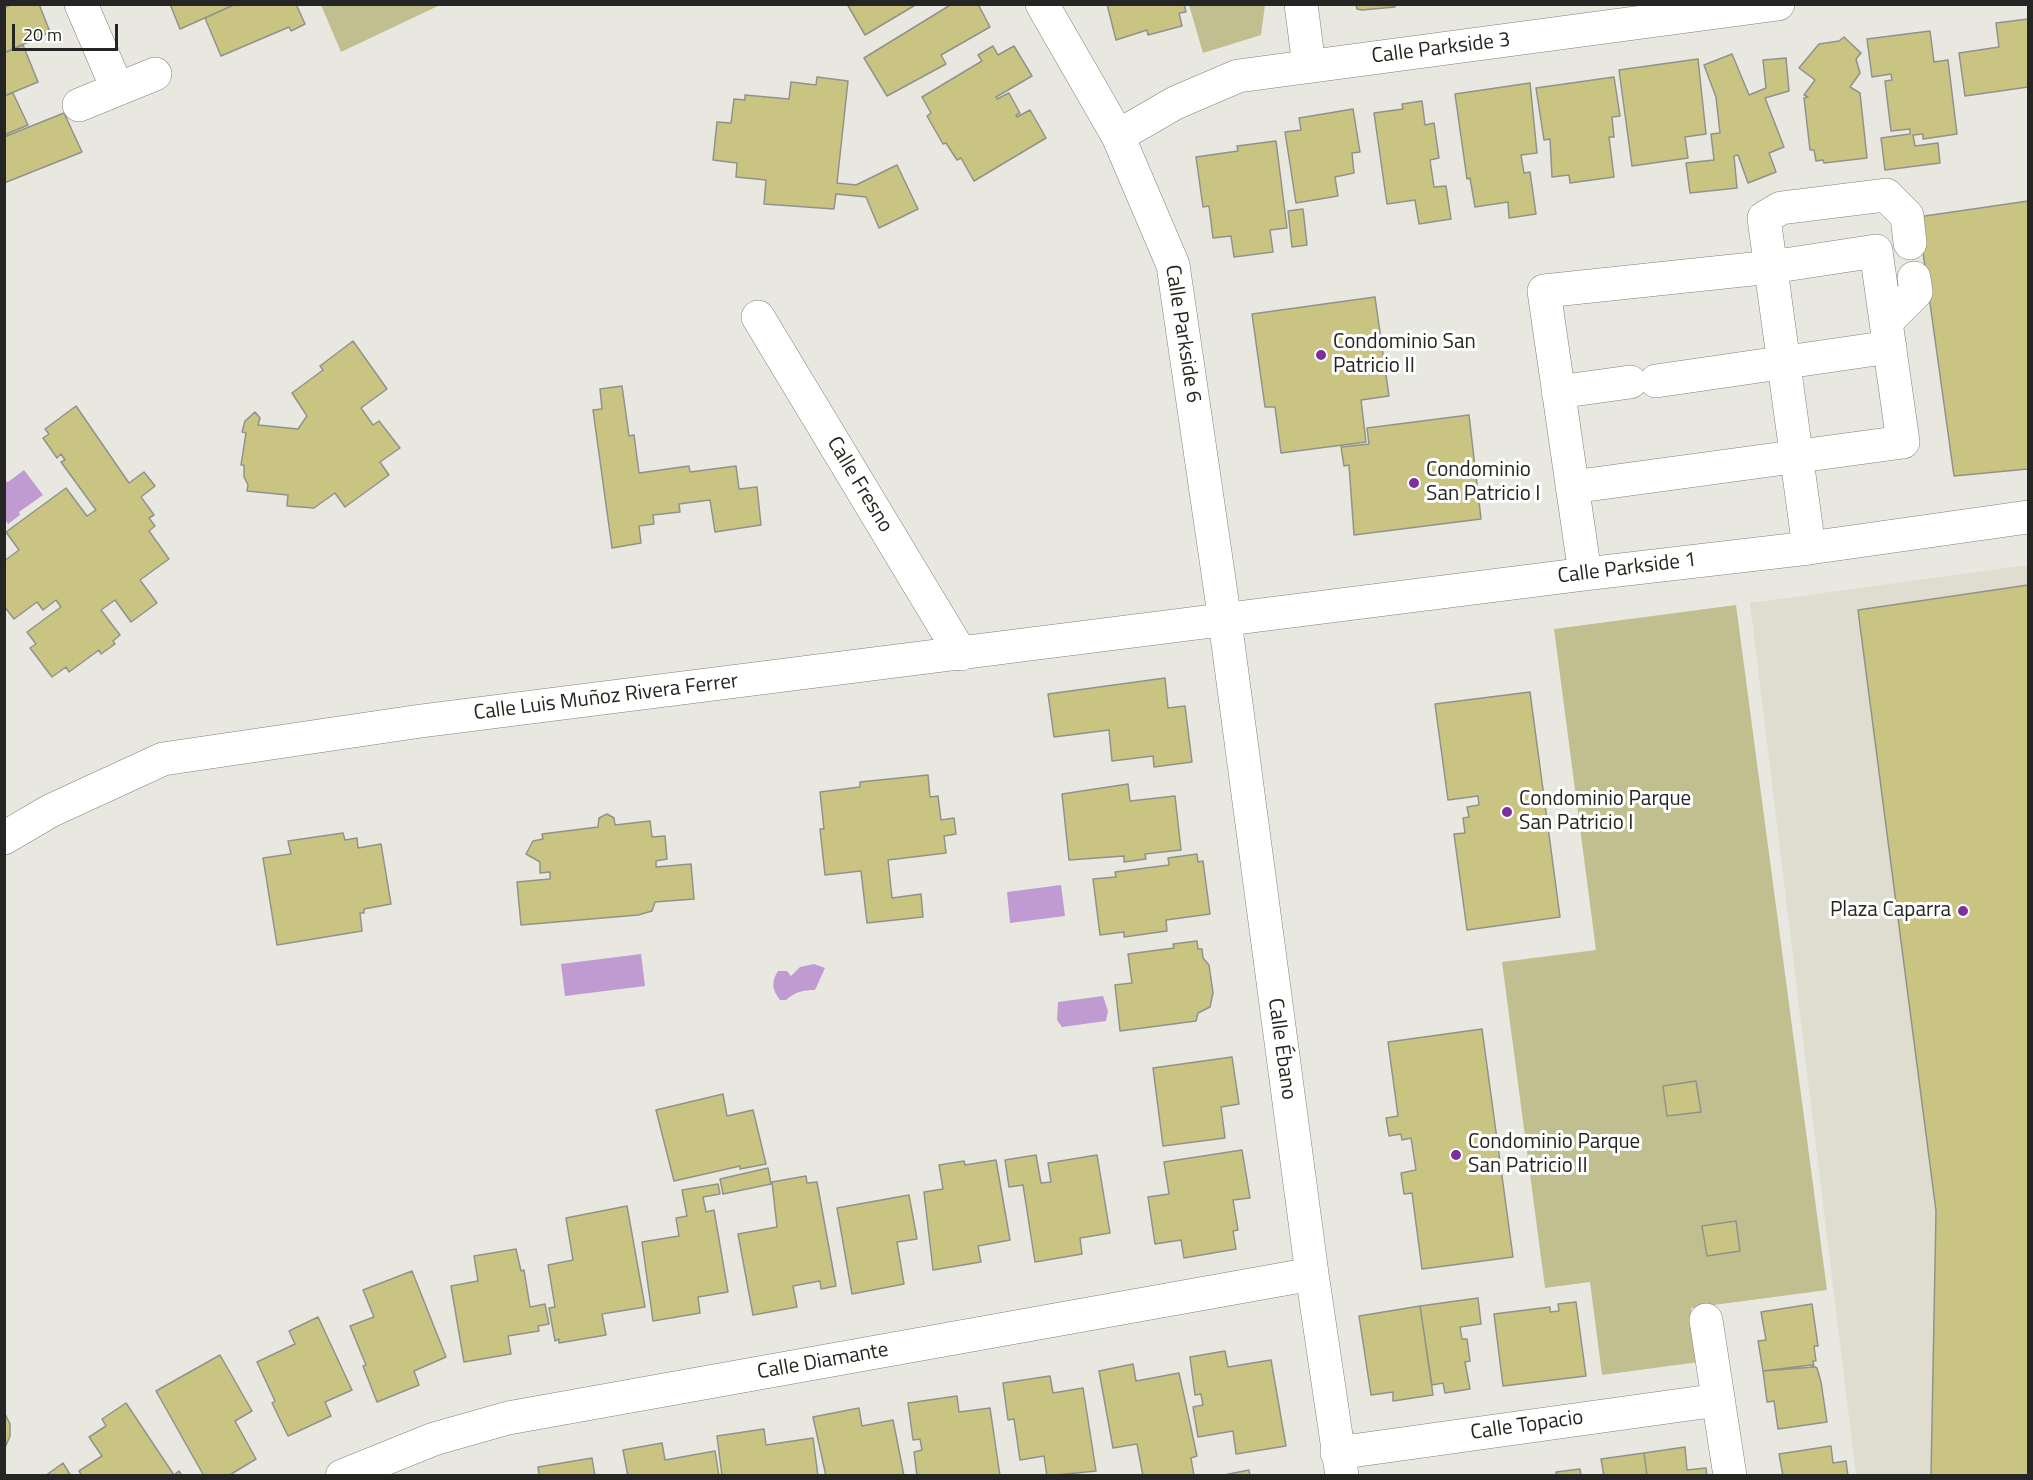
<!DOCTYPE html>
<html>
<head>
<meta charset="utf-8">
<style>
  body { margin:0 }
  #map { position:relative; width:2033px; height:1480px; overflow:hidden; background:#e8e8e1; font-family:"Titillium Web",sans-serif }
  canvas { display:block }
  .frame { position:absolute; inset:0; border:6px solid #252523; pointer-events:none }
  .scale { position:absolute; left:12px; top:24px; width:106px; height:27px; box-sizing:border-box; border:3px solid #252523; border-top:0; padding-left:8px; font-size:18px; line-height:21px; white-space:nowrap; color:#252523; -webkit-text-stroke:4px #fffffe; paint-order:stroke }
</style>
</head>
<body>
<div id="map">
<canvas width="2033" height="1480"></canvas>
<div class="frame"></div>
<div class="scale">20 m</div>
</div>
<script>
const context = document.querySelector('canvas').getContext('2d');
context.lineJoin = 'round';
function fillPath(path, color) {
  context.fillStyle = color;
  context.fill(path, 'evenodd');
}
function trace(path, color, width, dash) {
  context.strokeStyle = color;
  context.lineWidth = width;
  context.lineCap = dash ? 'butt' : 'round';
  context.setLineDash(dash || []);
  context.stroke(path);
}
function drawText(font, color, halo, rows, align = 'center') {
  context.font = font + ' "Titillium Web",sans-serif';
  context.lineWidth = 6;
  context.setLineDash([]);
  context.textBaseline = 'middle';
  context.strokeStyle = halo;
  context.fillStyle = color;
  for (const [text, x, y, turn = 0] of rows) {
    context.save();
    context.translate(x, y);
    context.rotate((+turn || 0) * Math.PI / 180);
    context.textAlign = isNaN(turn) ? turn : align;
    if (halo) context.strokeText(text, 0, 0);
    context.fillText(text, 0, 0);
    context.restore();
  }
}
const built = new Path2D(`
  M2028,565V1475H1856L1750,603Z`);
const green = new Path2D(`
  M321,5H440L341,52Z
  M1189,5H1265L1261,35L1203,53Z
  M1736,605L1827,1290L1691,1308L1699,1362L1602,1375L1590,1282L1545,1288L1502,962L1596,950L1554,629Z`);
const water = new Path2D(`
  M24,470L43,495L19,512L20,515L8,524L5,519V481L8,482Z
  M1061,885L1065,916L1010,923L1007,892Z
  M641,954L645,986L565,996L561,964Z
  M814,964L825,968L815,990C803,990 795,992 786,1000H780C772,990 771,982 778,971H787L791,976L800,967Z
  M1103,996L1108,1011L1106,1021L1062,1027L1057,1020L1058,1002Z`);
const building = new Path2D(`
  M12,4H39L50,32L4,53V8Z
  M170,4H236L180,29Z
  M236,4H296L305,24L291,31L289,27L221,56L205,18Z
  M847,4H917L865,35Z
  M952,4H978L990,27L941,55L946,64L887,96L864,58Z
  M1107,4H1184L1186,12L1179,13L1182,26L1148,35L1147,30L1116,40Z
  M1356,4H1394L1395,7L1362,10L1357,9Z
  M2028,19V87L1965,96L1959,53L1999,47L1996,23Z
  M1930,31L1934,62L1948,60L1957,134L1923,139V134L1913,135L1915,146L1938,143L1940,163L1885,170L1881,138L1910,134V129L1891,131L1885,81L1892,80L1891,74L1872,77L1867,39Z
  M1844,37L1861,53L1856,59L1860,73L1850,87L1860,93L1867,158L1824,163L1823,160L1816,161L1814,150H1810L1804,98L1808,97L1804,95L1815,80L1799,68L1819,44L1839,41Z
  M23,45L38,82L4,96V53Z
  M993,46L998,55L1014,46L1032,76L996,97L997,99L1009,93L1020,113L1016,115L1017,117L1030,110L1046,138L974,181L961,158L957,160L946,143L943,144L927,116L931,113L922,97L982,61L978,55Z
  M1732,54L1749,95L1766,88L1763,60L1786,58L1789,91L1765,98L1784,147L1769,153L1776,172L1748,183L1738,155L1734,156L1737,188L1690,193L1686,163L1714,160L1711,134L1720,133L1716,97L1704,65Z
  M1698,59L1706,134L1685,137L1688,158L1632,166L1619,70Z
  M817,77L848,81L837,183L856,185L897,165L918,209L879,228L866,197L836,194L834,209L764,204L766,180L736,177L737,163L713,160L717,122L731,123L734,99L745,100V95L789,99L791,82L816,85Z
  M1614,77L1620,116L1612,117L1614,137H1609L1614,177L1570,183L1569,175L1552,177L1550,139L1544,140L1536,88Z
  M1530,83L1537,153L1521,155L1524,173L1530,172L1536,214L1509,218L1508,202L1475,207L1470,178L1467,179L1455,94Z
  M13,93L28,125L4,135V96Z
  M1422,101L1425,125L1434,123L1439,158L1430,160L1434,187L1446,186L1451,219L1419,224L1415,200L1387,204L1374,113L1403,109L1402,104Z
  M1353,109L1360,152L1352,153L1354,173L1335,177L1338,196L1296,203L1285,132L1301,130L1299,118Z
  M64,113L82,152L4,183V137Z
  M1276,141L1287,228L1270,230L1273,252L1234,257L1231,236L1213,238L1209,206L1203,207L1196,157L1238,151L1237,146Z
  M2028,201V469L1954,476L1918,217Z
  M1303,209L1307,245L1292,247L1288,211Z
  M1375,297L1389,396L1361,400L1366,442L1281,453L1275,407H1265L1252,314Z
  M353,341L387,389L361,408L373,425L379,421L400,448L380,462L389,475L345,507L335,493L314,508L287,506L288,495L247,491L248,485L244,477V465H241L246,433L242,432L245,421L255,412L260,418L258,425L298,429L307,416L292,393L323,370L320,366Z
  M622,386L629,436L634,435L639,473L689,466L690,472L736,466L739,489L757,487L761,525L715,532L710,500L679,504L680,512L653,515L654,524L639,526L641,543L612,548L593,410L602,409L600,389Z
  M76,406L129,483L144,472L155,486L141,497L154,515L149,518L155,526L149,531L169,559L140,580L157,603L131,622L115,600L101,610L120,635L113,641L115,644L101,654L99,650L69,672L66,667L52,677L30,648L36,644L27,632L61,607L56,600L43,610L37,602L14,619L4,606V561L19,550L6,532L66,488L87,516L96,510L61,462L65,460L61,454L57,458L43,438L49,434L45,429Z
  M1469,415L1481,519L1354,535L1349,465L1344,466L1341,447L1369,444L1367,428Z
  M2028,585V1476H1931L1936,1211L1858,610Z
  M1165,678L1168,708L1185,706L1192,762L1154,767L1153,756L1112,761L1109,730L1054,737L1048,694Z
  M1530,692L1560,917L1467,930L1454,834L1465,833L1463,818L1469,817L1467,807L1479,805L1478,796L1448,800L1435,704Z
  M928,775L930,797L938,796L941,820L954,818L956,834L944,836L946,853L888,860L892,898L921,894L923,917L867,923L861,871L825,875L820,829H824L820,792L860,787V782Z
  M1128,784L1130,801L1175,796L1181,850L1145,854L1146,859L1124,862V856L1069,860L1062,794Z
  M607,814L614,818L615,825L650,821L652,837L665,836L667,859L656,861V867L691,864L694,899L655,902L652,911L638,915L521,925L517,882L550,879V872L540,873V862L526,854L533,841L543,839L542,834L598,827L599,818Z
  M343,833L345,840L357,838L358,848L381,844L391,904L364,909V913H360L362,931L277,945L263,858L291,854L288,841Z
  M1197,854L1198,862L1203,861L1210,914L1166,920L1167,931L1124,937V932L1100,935L1093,879L1116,877L1115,872L1169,865L1168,858Z
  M1197,941L1198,949H1202L1203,958L1209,965L1213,993L1210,1007L1198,1013L1196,1021L1120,1031L1115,985L1132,983L1128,954L1174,948L1173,944Z
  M1482,1029L1513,1257L1422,1269L1412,1193L1404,1194L1401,1173L1416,1170L1411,1138L1402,1140L1401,1134L1389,1136L1386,1118L1398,1116L1388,1042Z
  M1232,1057L1239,1104L1221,1107L1225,1138L1163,1146L1153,1068Z
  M1696,1081L1701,1112L1667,1116L1663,1086Z
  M723,1094L727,1116L753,1110L766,1164L740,1169V1166L674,1181L656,1110Z
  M1242,1150L1250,1198L1233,1200L1238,1230L1233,1231L1236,1249L1184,1258L1181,1240L1155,1244L1148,1197L1169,1194L1164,1162Z
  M1036,1155L1041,1183L1051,1182L1048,1163L1097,1155L1110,1233L1080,1238L1082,1254L1035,1262L1023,1185L1009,1187L1005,1160Z
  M996,1160L1010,1240L978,1246L981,1262L933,1270L924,1192L943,1189L939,1165L964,1161L965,1165Z
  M768,1168L771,1184L723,1194L720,1179Z
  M806,1176L807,1183L817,1182L836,1286L821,1289L820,1281L793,1286L797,1307L753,1315L738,1234L777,1227L772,1182Z
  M718,1184L720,1194L703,1197L706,1212L714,1210L728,1292L698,1297L700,1313L653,1321L642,1242L679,1236L676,1218L687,1216L682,1190Z
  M909,1195L917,1239L897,1242L904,1284L852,1294L837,1208Z
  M627,1206L645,1307L602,1314L606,1335L559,1343V1339L555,1341L549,1308L555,1307L548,1265L573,1260L566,1218Z
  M1736,1221L1740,1251L1707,1256L1702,1226Z
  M516,1249L521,1271L524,1270L530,1307L545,1304L549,1324L538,1326L539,1331L508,1336L511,1354L464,1362L451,1286L478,1281L474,1256Z
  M412,1271L446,1357L414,1371L419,1385L377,1402L363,1366L366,1365L350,1326L374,1317L363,1290Z
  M1478,1298L1481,1324L1460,1327L1462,1339H1467L1470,1361L1465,1362L1470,1389L1445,1393L1443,1383L1432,1385L1420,1306Z
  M1576,1302L1586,1376L1503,1386L1494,1314L1550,1307V1312L1559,1311L1558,1304Z
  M1812,1304L1818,1346H1814L1816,1361H1813L1814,1367L1763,1371L1758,1341L1766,1340L1761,1312Z
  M1420,1306L1433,1395L1393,1401V1392L1371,1395L1359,1316Z
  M318,1317L352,1390L325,1402L331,1416L288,1436L272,1403L275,1401L257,1362L295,1344L289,1331Z
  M1225,1351L1228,1367L1271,1360L1286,1446L1236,1454L1233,1431L1198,1437L1193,1407L1203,1405L1201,1394L1195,1395L1190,1357Z
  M220,1355L252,1411L235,1421L256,1459L228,1476H204L156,1391Z
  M1133,1364L1136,1381L1179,1373L1197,1456L1191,1458L1194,1476H1143L1137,1444L1113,1448L1099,1371Z
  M1811,1365L1817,1368L1821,1382L1827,1422L1778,1429L1774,1401L1767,1402L1763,1371Z
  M1050,1376L1053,1393L1083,1388L1096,1471L1047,1476L1044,1456L1020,1460L1014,1419L1008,1420L1003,1383Z
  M957,1396L959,1412L990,1408L1000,1476H917L914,1452L922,1450L920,1439L913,1440L908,1403Z
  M126,1403L174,1475L179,1471L182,1476H82L79,1471L102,1456L89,1437L106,1426L102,1419Z
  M859,1408L862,1426L893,1420L904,1476H826L813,1417Z
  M4,1412L10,1424V1436L4,1450Z
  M764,1429L766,1445L813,1438L818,1476H722L717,1436Z
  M662,1443L665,1460L715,1451L719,1476H628L623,1450Z
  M1831,1446L1833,1463L1846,1461L1848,1476H1783L1779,1454Z
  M1685,1447L1687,1470L1706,1468L1707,1476H1647L1644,1453Z
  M1644,1453L1647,1476H1604L1601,1459Z
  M592,1458L595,1476H539L538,1467Z
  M63,1463L71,1476H45Z
  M1580,1469L1581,1476H1557L1556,1472Z
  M1249,1470L1250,1476H1219Z`);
const minor = new Path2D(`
  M81,4L117,88
  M1042,4L1118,136L1173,265L1225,621L1312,1274L1342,1476
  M1301,4L1309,66
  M79,105L155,74
  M1118,136L1175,103L1238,76L1778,4
  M758,317L961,654
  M1886,322L1916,292L1914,278
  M1656,381L1890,347
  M1558,392L1630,382
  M1572,487L1903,442L1876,251L1771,267L1544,291L1585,574
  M1809,548L1764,218L1781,208L1886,195L1907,216L1910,243
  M4,838L50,811L163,759L421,721L1585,574L1809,548L2028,517
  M1706,1320L1730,1476
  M1337,1453L1718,1400
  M342,1476L434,1439L508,1418L1312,1274`);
const markers = [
  [1321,355,6,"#802e9e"],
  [1414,483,6,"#802e9e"],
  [1507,812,6,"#802e9e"],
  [1963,911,6,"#802e9e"],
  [1456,1155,6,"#802e9e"]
];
const streetNames = [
  ["Calle Parkside 3",1441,49,-7],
  ["Calle Parkside 6",1182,334,81],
  ["Calle Fresno",859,485,59],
  ["Calle Parkside 1",1627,569,-7],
  ["Calle Luis Muñoz Rivera Ferrer",606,698,-7],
  ["Calle Ébano",1281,1049,82],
  ["Calle Diamante",823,1362,-10],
  ["Calle Topacio",1527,1426,-8]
];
const poiNames = [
  ["Condominio San",1333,343],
  ["Patricio II",1333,367],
  ["Condominio",1426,471],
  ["San Patricio I",1426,495],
  ["Condominio Parque",1519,800],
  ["San Patricio I",1519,824],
  ["Plaza Caparra",1951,911,"right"],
  ["Condominio Parque",1468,1143],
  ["San Patricio II",1468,1167]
];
fillPath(built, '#deddcf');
fillPath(green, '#c1be90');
fillPath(water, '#c09bd1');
fillPath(building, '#c9c481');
trace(building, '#92928c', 1.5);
trace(minor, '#81817b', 34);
trace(minor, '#fff', 33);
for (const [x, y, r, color] of markers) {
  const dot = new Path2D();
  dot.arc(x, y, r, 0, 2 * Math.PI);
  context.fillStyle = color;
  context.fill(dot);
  trace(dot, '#fffffe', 2);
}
drawText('21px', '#252523', '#fffffe', streetNames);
drawText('21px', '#252523', '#fffffe', poiNames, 'left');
</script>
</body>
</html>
